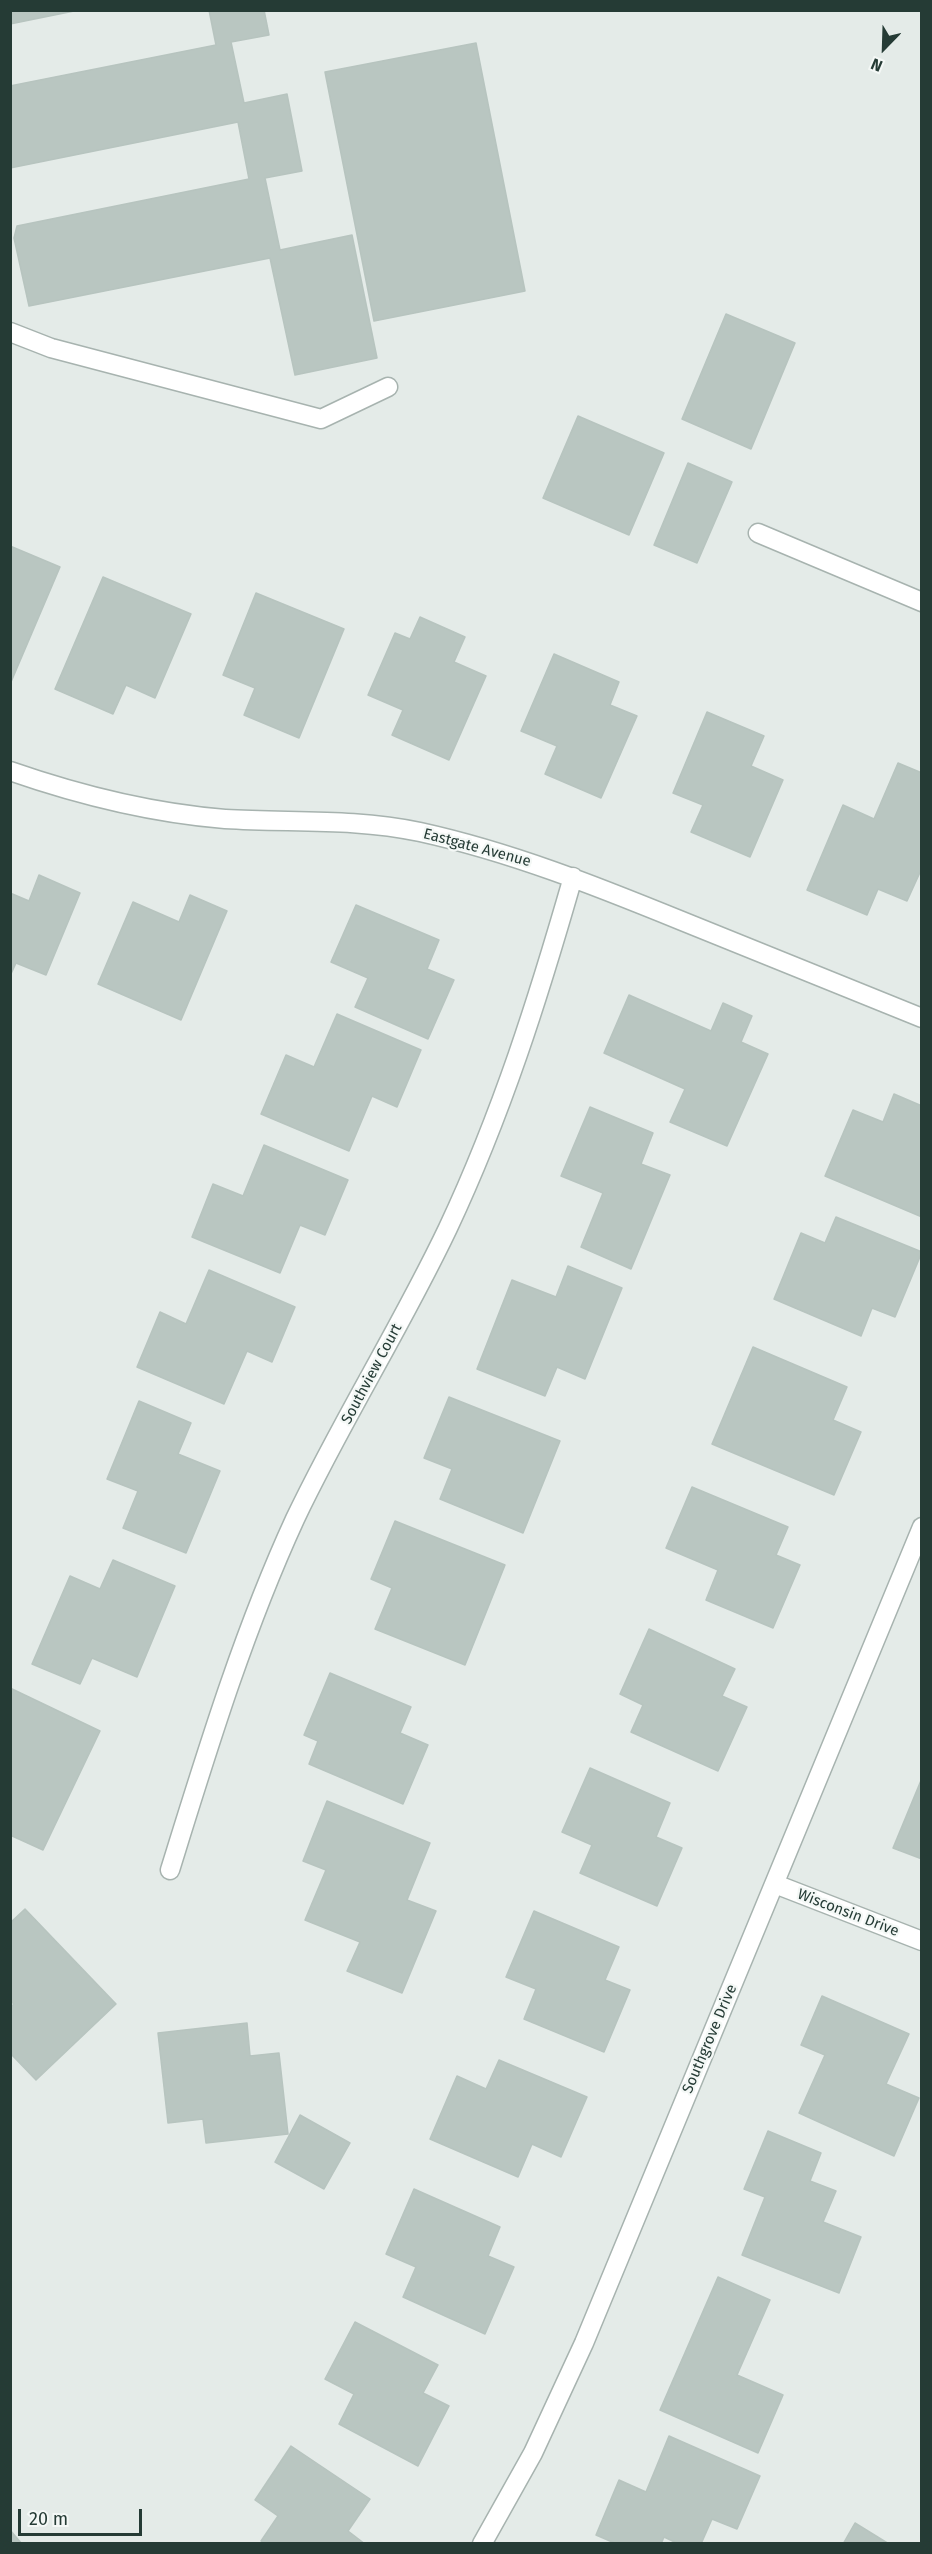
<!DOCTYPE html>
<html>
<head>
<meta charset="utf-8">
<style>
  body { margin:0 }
  #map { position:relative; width:932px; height:2554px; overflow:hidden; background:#e4ebe8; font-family:"Fira Sans",sans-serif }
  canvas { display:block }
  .frame { position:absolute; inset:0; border:12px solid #253b35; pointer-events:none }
  .north { position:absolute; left:854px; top:18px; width:60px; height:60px; -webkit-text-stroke:4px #f4f8f6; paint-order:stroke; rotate:203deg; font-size:16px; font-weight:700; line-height:24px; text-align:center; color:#253b35 }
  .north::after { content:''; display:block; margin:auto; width:21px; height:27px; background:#253b35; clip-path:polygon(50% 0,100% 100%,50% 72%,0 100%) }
  .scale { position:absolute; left:18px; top:2509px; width:124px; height:27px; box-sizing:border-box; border:3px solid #253b35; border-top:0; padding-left:8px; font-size:18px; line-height:21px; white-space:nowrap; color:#253b35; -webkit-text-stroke:4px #f4f8f6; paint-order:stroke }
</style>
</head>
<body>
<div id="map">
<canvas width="932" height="2554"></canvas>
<div class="frame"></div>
<div class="north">N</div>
<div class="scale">20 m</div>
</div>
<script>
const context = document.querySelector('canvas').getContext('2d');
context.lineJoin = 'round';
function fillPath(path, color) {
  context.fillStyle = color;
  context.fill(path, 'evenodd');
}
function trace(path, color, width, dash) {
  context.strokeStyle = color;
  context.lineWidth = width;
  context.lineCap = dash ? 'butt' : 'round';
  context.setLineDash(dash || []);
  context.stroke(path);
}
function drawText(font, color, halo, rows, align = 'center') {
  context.font = font + ' "Fira Sans",sans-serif';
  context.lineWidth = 4.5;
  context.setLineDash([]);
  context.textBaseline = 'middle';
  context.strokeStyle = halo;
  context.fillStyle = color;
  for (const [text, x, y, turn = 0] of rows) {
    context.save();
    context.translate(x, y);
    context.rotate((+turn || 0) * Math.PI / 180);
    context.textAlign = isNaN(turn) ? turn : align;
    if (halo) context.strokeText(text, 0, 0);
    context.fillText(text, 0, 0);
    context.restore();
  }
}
const building = new Path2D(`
  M10,10H79L10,24Z
  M209,10H264L269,35L231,42L244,103L287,94L302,171L265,178L280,250L352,235L377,358L295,375L270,258L29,306L14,238L17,226L249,179L238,122L10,168V86L216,45Z
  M476,43L525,291L374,321L325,72Z
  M726,314L795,343L751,449L682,419Z
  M578,416L664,453L629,535L543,498Z
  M688,463L732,482L697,563L654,545Z
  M10,546L60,567L11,682H10Z
  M103,577L191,614L155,698L126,685L113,714L55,689Z
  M256,593L344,629L299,738L244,715L255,688L223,675Z
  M420,617L465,637L454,662L486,676L449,760L392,735L403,710L368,695L395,633L410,639Z
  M554,654L619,682L610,705L637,716L601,798L545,774L557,746L521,731Z
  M707,712L764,736L751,766L783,780L750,857L691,832L703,805L673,793Z
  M898,763L922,773V868L907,901L878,889L867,915L807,890L843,805L874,819Z
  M39,875L80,893L46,975L16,963L10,976V893L29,901Z
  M190,895L227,911L181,1020L98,984L133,902L179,922Z
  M356,905L439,940L427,969L454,980L428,1039L355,1007L368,978L331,962Z
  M629,995L711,1031L723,1003L752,1016L741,1042L768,1054L727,1146L670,1122L685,1089L604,1053Z
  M337,1014L421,1050L397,1107L372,1096L349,1151L261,1114L286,1055L314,1067Z
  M894,1094L922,1106V1217L825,1176L853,1110L883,1122Z
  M590,1107L653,1133L641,1164L670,1175L631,1269L581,1247L603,1193L561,1176Z
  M264,1145L348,1180L325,1235L300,1225L280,1273L192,1237L213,1184L243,1196Z
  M836,1217L922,1252L895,1317L872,1308L861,1336L774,1299L801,1233L825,1243Z
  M568,1266L622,1288L585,1379L557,1367L545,1396L477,1369L512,1280L556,1297Z
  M209,1270L295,1307L272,1362L247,1351L224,1404L137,1367L160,1312L186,1324Z
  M753,1347L847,1387L833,1420L861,1432L834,1495L712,1444Z
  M449,1397L560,1441L523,1533L440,1499L452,1469L424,1458Z
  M139,1401L191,1423L178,1454L220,1471L186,1553L123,1528L138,1491L107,1479Z
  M692,1487L788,1527L776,1555L800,1565L773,1628L706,1600L718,1570L666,1548Z
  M395,1521L505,1565L465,1665L375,1629L392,1588L371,1579Z
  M113,1560L175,1586L137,1677L92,1658L80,1684L32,1664L70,1576L100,1589Z
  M649,1629L735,1669L722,1696L747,1707L718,1771L631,1732L643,1705L620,1694Z
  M330,1673L411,1707L400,1733L428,1745L403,1804L309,1764L318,1741L304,1735Z
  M10,1688L100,1731L43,1850L10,1835Z
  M590,1768L670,1803L656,1837L682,1848L657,1906L580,1873L592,1845L562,1832Z
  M922,1778V1859L893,1848Z
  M327,1801L430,1843L407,1900L436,1911L402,1993L347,1971L360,1942L305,1920L326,1870L303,1861Z
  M25,1909L116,2004L36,2080L10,2053V2007L14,2004L10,2001V1923Z
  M534,1911L619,1947L605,1980L630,1990L604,2052L524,2019L536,1989L506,1977Z
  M822,1996L909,2034L886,2084L919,2098L894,2156L799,2113L825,2055L801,2045Z
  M247,2023L250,2056L279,2053L288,2134L206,2143L203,2119L168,2123L158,2033Z
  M499,2060L587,2097L561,2157L532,2144L518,2177L430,2139L457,2076L486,2089Z
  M300,2115L350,2143L324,2189L275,2162Z
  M768,2131L821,2153L810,2181L836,2191L823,2222L861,2237L839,2293L742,2255L765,2197L744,2189Z
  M414,2189L500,2227L488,2256L514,2267L485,2334L403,2297L416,2267L386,2254Z
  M718,2277L770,2300L737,2375L783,2395L758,2453L660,2410Z
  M355,2322L438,2365L423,2393L449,2406L418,2466L339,2424L354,2394L325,2379Z
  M669,2436L760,2476L737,2529L712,2519L701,2544H679L664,2537L661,2544H617L596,2535L619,2480L646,2492Z
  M291,2446L370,2499L348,2531L365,2544H265L261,2541L278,2516L255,2500Z
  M855,2523L889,2544H843Z
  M10,2530L22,2544H10Z`);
const lane = new Path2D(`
  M10,332L51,348L321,419L388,387
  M758,533L922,602`);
const street = new Path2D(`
  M10,771C79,795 151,813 225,819C291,823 354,818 420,832C511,852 596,886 682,921C762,954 842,986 922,1018
  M170,1870C207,1751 243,1632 295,1519C342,1420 401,1327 448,1228C502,1113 538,999 573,877
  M775,1884L922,1941
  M482,2544L533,2453L584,2343L922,1527`);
const streetNames = [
  ["Eastgate Avenue",477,848,15],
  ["Southview Court",372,1374,-62],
  ["Wisconsin Drive",848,1913,21],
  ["Southgrove Drive",710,2039,-67]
];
fillPath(building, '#b9c6c1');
trace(building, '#b7c4bf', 1.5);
trace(lane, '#a7b3af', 21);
trace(street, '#a7b3af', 21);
trace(lane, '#fff', 18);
trace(street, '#fff', 18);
drawText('15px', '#253b35', '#f4f8f6', streetNames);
</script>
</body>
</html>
